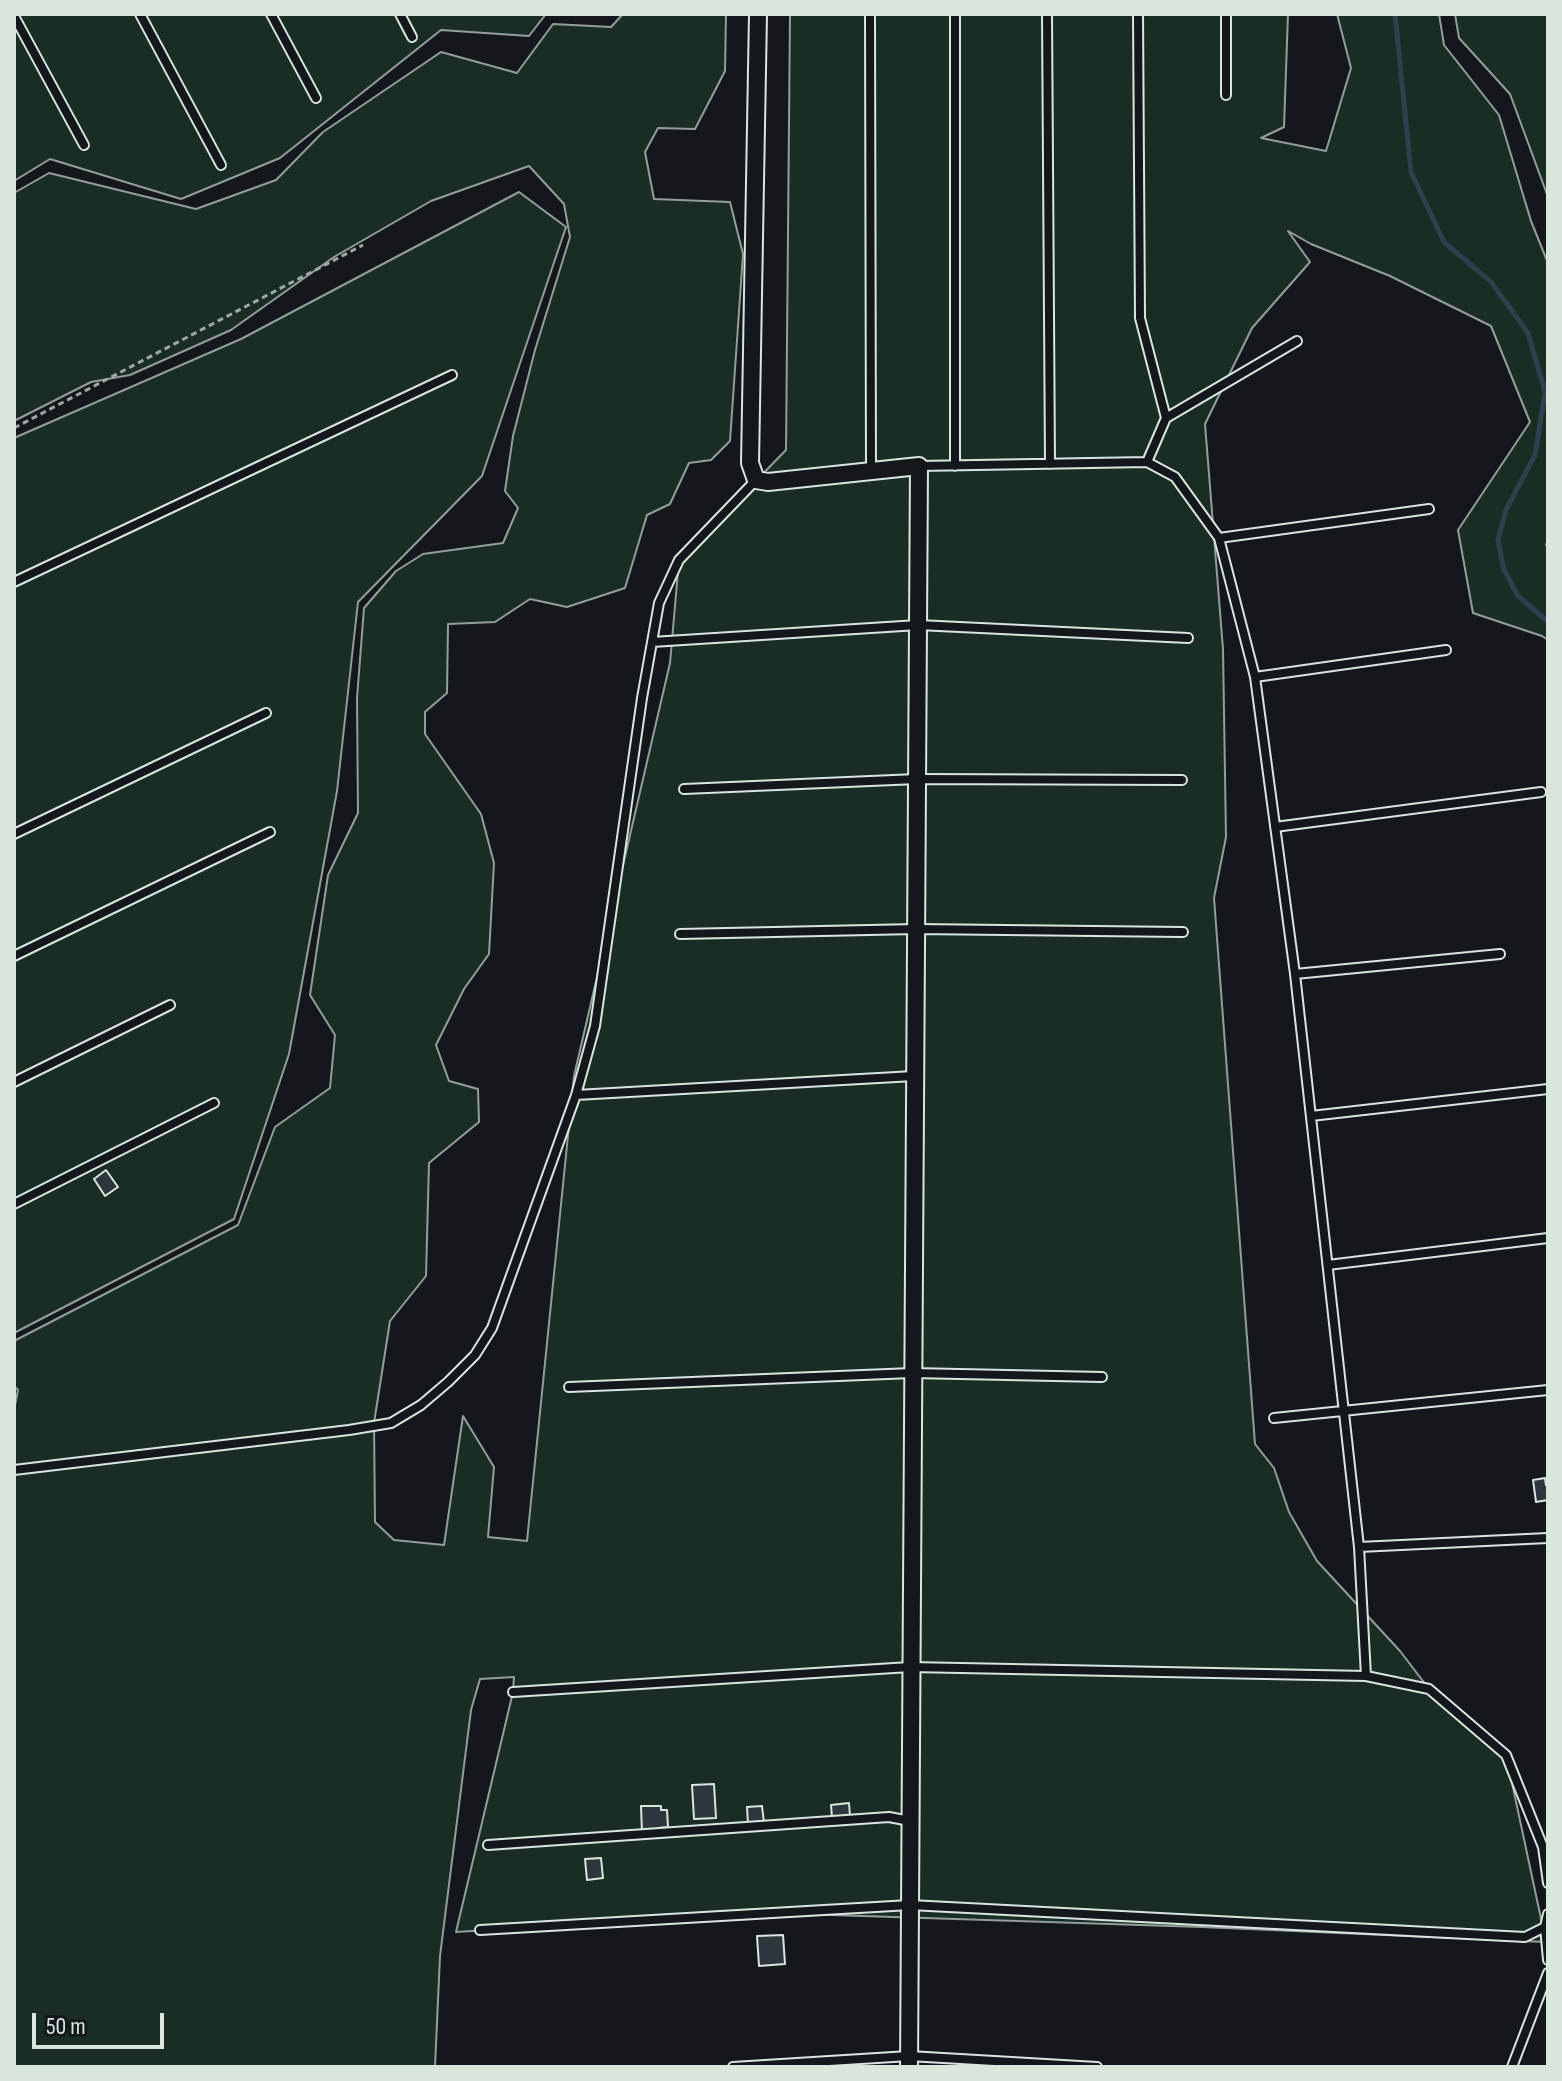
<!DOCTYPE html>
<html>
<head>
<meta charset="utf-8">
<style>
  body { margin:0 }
  #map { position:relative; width:1562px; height:2081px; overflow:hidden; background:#14181c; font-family:"Sofia Sans Condensed",sans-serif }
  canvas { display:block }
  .frame { position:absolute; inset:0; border:16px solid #d8e6dc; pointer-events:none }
  .scale { position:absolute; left:32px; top:2013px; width:132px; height:36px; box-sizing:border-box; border:4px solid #d8e6dc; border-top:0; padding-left:10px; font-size:24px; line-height:28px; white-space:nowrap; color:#d8e6dc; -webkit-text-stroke:6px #14181c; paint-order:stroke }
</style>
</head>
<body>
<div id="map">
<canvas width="1562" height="2081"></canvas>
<div class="frame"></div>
<div class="scale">50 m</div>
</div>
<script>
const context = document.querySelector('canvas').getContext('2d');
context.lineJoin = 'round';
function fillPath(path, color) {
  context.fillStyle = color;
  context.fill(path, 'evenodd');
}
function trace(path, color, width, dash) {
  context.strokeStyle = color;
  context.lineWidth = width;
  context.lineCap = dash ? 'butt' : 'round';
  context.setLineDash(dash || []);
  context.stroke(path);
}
const green = new Path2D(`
  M14,14H546L529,36L441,30L280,158L181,199L50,159L14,181Z
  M623,14H726L725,71L695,129L658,128L645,152L654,199L730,202L743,254L730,441L711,460L689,463L670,504L647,515L625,588L567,607L530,599L495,622L448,624L447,693L425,712V734L481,814L494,863L489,954L464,989L436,1045L449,1081L478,1089L479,1122L429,1163L426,1276L390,1321L374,1423L375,1522L394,1540L444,1545L463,1416L494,1467L488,1537L527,1541L574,1076L670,663L679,560L786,450L790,14H1288L1284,127L1261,138L1326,151L1351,68L1337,14H1439L1444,45L1499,115L1531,221L1548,263V539L1546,545H1548V640L1542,636L1473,613L1458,530L1530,422L1491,326L1390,276L1311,244L1288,231L1310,262L1252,328L1205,424L1223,649L1226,837L1214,898L1255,1444L1274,1468L1289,1512L1317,1561L1400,1651L1429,1689L1506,1755L1546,1942L1202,1927L770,1913L456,1932L513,1692L514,1677L480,1679L471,1710L440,1956L435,2067H14V1410L18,1390L14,1386V1341L238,1225L275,1127L330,1088L335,1035L310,995L328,875L358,813L357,698L364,608L396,571L423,554L503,543L518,508L505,491L513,436L535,350L570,237L564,204L529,166L431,201L334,257L231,330L130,375L91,382L14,421V193L49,173L196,209L276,180L323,132L441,52L517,73L553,24L611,27Z
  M1455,14H1548V197L1510,94L1459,38Z
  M519,192L566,227L482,476L358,602L337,791L289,1054L234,1219L14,1333V438L241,339Z`);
const stream = new Path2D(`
  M1395,14L1411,172L1444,242L1491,282L1528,333L1545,392L1535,455L1506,510L1498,540L1504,570L1518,596L1548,622`);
const building = new Path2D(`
  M106,1170L118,1187L105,1196L94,1179Z
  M1545,1478L1546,1485L1548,1484V1500L1536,1502L1533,1480Z
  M714,1784L716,1818L694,1819L692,1785Z
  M849,1803L850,1816L832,1818L831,1805Z
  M641,1806H661V1810H667L668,1827L659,1828L660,1833H642Z
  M762,1806L764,1823L748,1824L747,1807Z
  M601,1858L603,1878L587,1880L585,1859Z
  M783,1935L785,1964L759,1966L757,1936Z`);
const path = new Path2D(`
  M14,428L363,245`);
const service = new Path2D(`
  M140,14L221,165
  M271,14L316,98
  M400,14L412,37
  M870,14L871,471
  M955,14V466
  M1047,14L1050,464
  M1138,14L1140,318L1166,418
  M1226,14V95
  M14,16L84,145
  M1147,462L1166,418L1297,341
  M919,466L1147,462L1175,477L1219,538L1255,677L1295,974L1359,1547L1366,1676
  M1219,538L1429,509
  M14,582L452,375
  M652,642L918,625L1188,638
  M1255,677L1446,650
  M684,789L917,779L1182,780
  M1275,827L1541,792
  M14,834L266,713
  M680,934L916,929L1183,932
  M14,956L270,832
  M1295,974L1500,954
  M14,1082L170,1005
  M576,1095L914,1076
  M1311,1116L1548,1089
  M14,1204L214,1103
  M1328,1265L1548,1238
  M569,1387L912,1373L1102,1377
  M1274,1418L1548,1390
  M14,1470L349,1430L391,1423L421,1405L448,1382L475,1355L492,1328L576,1095L595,1026L642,698L659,603L679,560L756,480
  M1359,1547L1548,1538
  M513,1692L910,1667L1366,1676L1429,1689L1506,1755L1543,1847L1548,1883
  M488,1845L889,1817L910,1821
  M1545,1927L1548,1960
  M480,1930L910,1905L1525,1937L1545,1927L1548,1914
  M733,2067L909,2056L1097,2067
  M1512,2067L1548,1973`);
const minor = new Path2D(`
  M758,14L750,463L756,480L768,482L919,466L909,2067`);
fillPath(green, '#1a2d24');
trace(green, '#939e99', 2);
trace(stream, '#2f3f4d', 5);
fillPath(building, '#2c363c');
trace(building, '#d8e6dc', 2);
trace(service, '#d8e6dc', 12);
trace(minor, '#d8e6dc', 20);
trace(path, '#9da8a2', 3, [6, 4]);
trace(service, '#14181c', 8);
trace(minor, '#14181c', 16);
</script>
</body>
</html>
